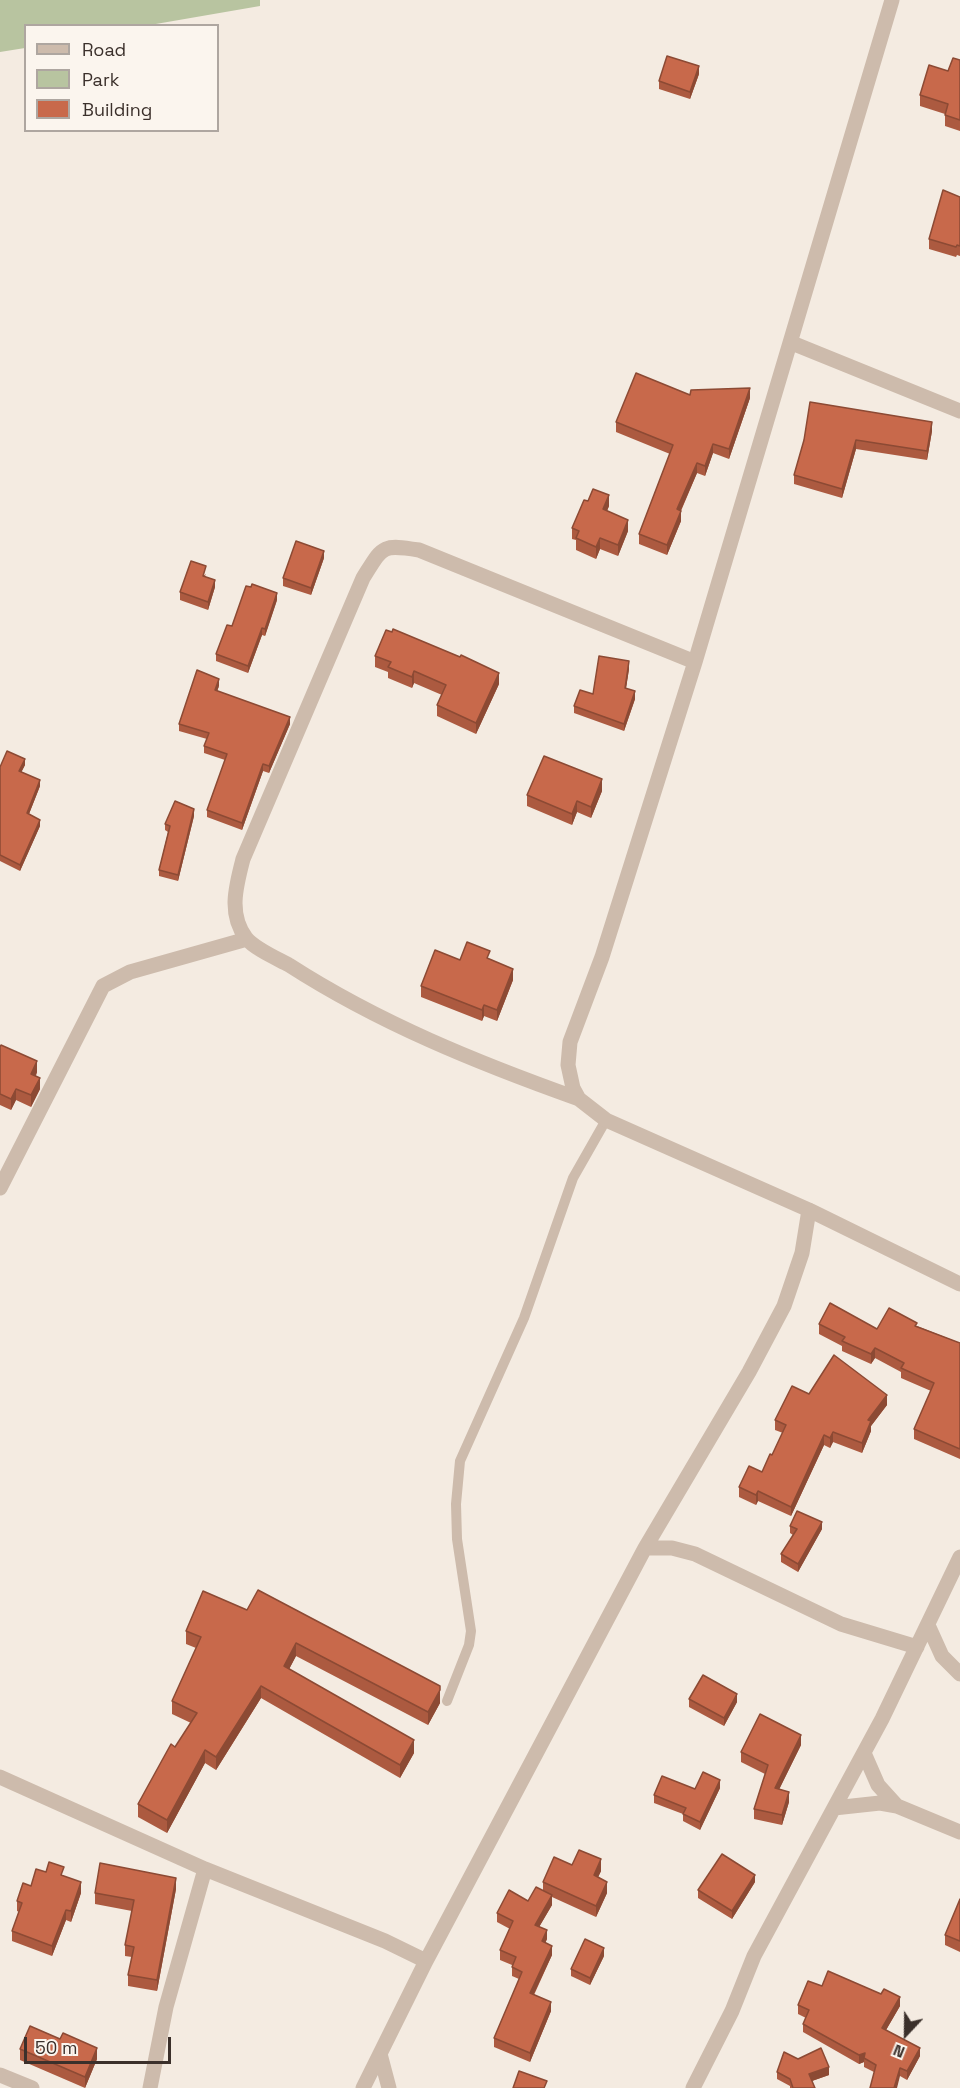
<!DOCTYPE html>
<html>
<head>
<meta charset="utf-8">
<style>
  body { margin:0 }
  #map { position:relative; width:960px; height:2088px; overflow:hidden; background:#f4ebe1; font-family:"Space Grotesk",sans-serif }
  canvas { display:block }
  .legend { position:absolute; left:24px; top:24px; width:195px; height:108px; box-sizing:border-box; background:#fbf5ee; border:2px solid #aea6a0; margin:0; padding:8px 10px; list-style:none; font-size:18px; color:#3b302b }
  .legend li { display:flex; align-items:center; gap:12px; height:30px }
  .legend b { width:30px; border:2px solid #aea6a0 }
  .north { position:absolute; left:876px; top:2004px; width:60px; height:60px; -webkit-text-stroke:4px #fbf5ee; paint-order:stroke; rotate:202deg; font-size:16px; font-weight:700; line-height:24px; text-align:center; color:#3b302b }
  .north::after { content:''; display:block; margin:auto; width:21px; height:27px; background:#3b302b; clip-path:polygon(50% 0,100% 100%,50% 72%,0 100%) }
  .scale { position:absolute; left:24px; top:2037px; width:147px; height:27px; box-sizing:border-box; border:3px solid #3b302b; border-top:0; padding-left:8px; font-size:18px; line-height:21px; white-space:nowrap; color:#3b302b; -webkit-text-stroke:4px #fbf5ee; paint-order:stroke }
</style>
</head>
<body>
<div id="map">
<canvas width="960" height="2088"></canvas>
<ul class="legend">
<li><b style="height:8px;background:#cdbbac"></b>Road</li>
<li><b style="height:16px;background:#b8c4a0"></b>Park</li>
<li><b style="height:16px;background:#c8694b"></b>Building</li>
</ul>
<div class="north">N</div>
<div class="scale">50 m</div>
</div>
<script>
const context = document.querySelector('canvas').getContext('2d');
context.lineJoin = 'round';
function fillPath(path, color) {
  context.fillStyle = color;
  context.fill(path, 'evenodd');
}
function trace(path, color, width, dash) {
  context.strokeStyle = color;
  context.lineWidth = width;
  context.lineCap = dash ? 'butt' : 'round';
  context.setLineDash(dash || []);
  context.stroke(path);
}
const green = new Path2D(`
  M0,0H260V6L150,25L26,26L25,48L0,52Z`);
const lane = new Path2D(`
  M447,1701L469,1645L471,1631L457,1539L456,1504L460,1461L524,1318L573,1178L606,1120`);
const street = new Path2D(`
  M892,0L695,662L602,957L570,1042L568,1065L573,1088L579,1099L606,1120L809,1210L960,1284
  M792,343L960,411
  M579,1099C478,1063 379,1023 289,965C276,958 255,949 246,938C228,914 236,886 243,859L363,578C383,546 381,544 419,550L695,662
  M0,1188L103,986L130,972L247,939
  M645,1548H672L695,1554L841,1624L917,1647
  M928,1625L942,1656L960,1674
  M864,1753L878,1785L897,1806
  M0,1777L205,1869L385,1941L426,1961
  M834,1808L880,1803L897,1806L960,1832
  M380,2054L389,2088
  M0,2075L32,2088
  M150,2088L166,2007L205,1869
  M363,2088L426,1961L645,1548L749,1372L784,1306L802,1253L809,1210
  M693,2088L732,2011L754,1956L882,1719L960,1557`);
const wall = new Path2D(`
  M960,60V131L945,126V114L920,106V95Z
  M699,74L690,99L659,89V81Z
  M960,197V256L957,255L956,257L929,249V239Z
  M750,398L729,459L713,453L705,476L697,473L681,511V521L667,555L639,544V534L670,454L616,432V422Z
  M932,431L927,460L856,449L842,498L794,484V475L804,440Z
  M588,501L609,506L607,511L628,531L618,556L600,549L596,559L576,550V540L572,539V528Z
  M324,558L311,595L283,586V578Z
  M206,574L205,576L215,587L208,610L180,600V592Z
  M277,600L265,636L262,635L248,673L216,661V654L232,626Z
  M375,656L499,684L476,734L437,716V705L442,695L414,683L412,688L388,678V672L375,667Z
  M629,669L626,688L635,699L624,731L574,713V706L593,694Z
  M219,686L217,691L290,724L269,773L263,771L242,830L207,817V810L225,760L204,753V746L207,739L179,731V724Z
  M25,765L21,772L40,786L29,814L40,826L20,871L0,861V767Z
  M602,791L591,818L577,812L572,825L527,806V795Z
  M194,816L178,881L159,876V870L168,832L165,830V824Z
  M460,960H490L513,980L497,1021L484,1016L482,1021L421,997V986Z
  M0,1047L37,1072L36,1076L40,1089L31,1107L16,1100L11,1110L0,1105Z
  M819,1324L877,1329L917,1326L960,1343V1459L914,1439V1429L931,1391L901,1378V1372L875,1358L871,1364L842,1351V1346L819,1334Z
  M809,1394L887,1405L871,1426V1431L862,1453L833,1442L830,1448L824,1445L791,1516L758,1501L756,1505L739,1497V1487L762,1472L772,1455L783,1433L775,1430V1420Z
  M790,1526L822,1529L798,1572L781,1562V1554L793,1535L790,1533Z
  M203,1591L440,1703L428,1725L296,1656L289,1669L414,1753L400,1778L261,1698L216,1770L205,1763L167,1833L138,1817V1804L191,1723L172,1714V1701L196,1648L186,1644V1631Z
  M689,1699L737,1702L724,1726L689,1707Z
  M801,1745L779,1789L789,1802L782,1825L754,1819V1809L765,1774L741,1762V1752Z
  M720,1788L700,1830L683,1821V1814L654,1803V1795L695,1789Z
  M572,1865L601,1871L598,1877L607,1893L596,1917L552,1897V1905L539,1927L547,1939L545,1943L552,1955L534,1995L551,2011L530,2062L494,2047V2038L519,1979L512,1976V1965L500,1960V1950L510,1929L497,1922V1913L528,1901L543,1891V1882Z
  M46,1872L64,1876L81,1893L71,1922L66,1920L52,1956L12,1941V1931L19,1912L17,1911V1901L31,1886Z
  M755,1882L732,1919L698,1898V1890Z
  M176,1889L157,1991L128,1986V1975L132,1957L125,1956V1945L132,1911L95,1904V1893Z
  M960,1899V1952L945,1945V1935Z
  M604,1956L590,1985L571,1976V1969Z
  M822,1986L900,2006L886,2030L920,2056L907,2080L900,2076L874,2072L864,2067V2062L859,2064L803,2032V2024L806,2018L798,2014V2005Z
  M20,2049L97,2059L85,2088L20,2060Z
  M777,2072L829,2075L812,2081L815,2088H790V2086L777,2079Z`);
const shadedWall = new Path2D(`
  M699,66V74L690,99V92Z
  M750,388V398L729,459V449Z
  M932,422V431L927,460V451Z
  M856,440V449L842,498V489Z
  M713,444V453L705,476V466Z
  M697,463V473L677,519V509Z
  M609,495V506L603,520V509Z
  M681,511V521L667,555V545Z
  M628,520V531L618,556V545Z
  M600,538V549L596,559V547Z
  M324,551V558L311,595V588Z
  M215,580V587L208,610V602Z
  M277,593V600L265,636V629Z
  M262,628V635L248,673V666Z
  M629,661V669L625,695V688Z
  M414,671V683L412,688V677Z
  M499,673V684L476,734V723Z
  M219,679V686L215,697V690Z
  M635,691V699L624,731V724Z
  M290,717V724L269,773V766Z
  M25,759V765L19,777V771Z
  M263,764V771L242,830V823Z
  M602,779V791L591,818V807Z
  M40,780V786L27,819V813Z
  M577,801V812L572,825V814Z
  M194,809V816L178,881V875Z
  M40,820V826L20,871V865Z
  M513,969V980L497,1021V1010Z
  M484,1005V1016L482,1021V1010Z
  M37,1061V1072L31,1085V1074Z
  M40,1078V1089L31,1107V1095Z
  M16,1089V1100L11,1110V1099Z
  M875,1348V1358L871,1364V1354Z
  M887,1395V1405L871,1426V1431L862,1453V1443L868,1420Z
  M833,1432V1442L830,1448V1438Z
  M824,1435V1445L791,1516V1507Z
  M758,1491V1501L756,1505V1495Z
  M822,1522V1529L798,1572V1564Z
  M296,1643V1656L284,1679V1666Z
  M261,1686V1698L216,1770V1757Z
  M440,1690V1703L428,1725V1712Z
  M737,1694V1702L724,1726V1718Z
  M801,1735V1745L775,1798V1788Z
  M414,1740V1753L400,1778V1765Z
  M205,1750V1763L167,1833V1820Z
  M720,1780V1788L700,1830V1822Z
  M789,1792V1802L782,1825V1815Z
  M601,1859V1871L594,1886V1875Z
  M755,1875V1882L732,1919V1911Z
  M176,1878V1889L157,1991V1980Z
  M81,1882V1893L71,1922V1911Z
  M607,1882V1893L596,1917V1906Z
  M552,1895V1905L535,1934V1925Z
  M66,1910V1920L52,1956V1946Z
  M547,1930V1939L542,1950V1941Z
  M552,1946V1955L530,2002V1993Z
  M604,1948V1956L590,1985V1978Z
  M900,1997V2006L882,2037V2028Z
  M551,2002V2011L530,2062V2053Z
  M97,2048V2059L85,2088V2077Z
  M920,2048V2056L907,2080V2071Z
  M865,2053L864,2062L859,2064V2055Z
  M829,2067V2075L809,2082V2074Z
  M900,2068V2076L897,2088H894Z`);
const building = new Path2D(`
  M667,56L699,66L690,92L659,81Z
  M953,58L960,60V120L945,115L948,104L920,95L929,65L948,71Z
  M943,190L960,197V246L957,245L956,247L929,239Z
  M636,373L690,395L691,390L750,388L729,449L713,444L705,466L697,463L677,509L681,511L667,545L639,534L673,445L616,422Z
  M810,402L932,422L927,451L856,440L842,489L794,475L804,440Z
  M593,489L609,495L603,509L628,520L618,545L600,538L596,547L576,538L579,531L572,528L584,500L588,501Z
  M296,541L324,551L311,588L283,578Z
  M191,561L206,566L203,576L215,580L208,602L180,592Z
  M252,584L277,593L265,629L262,628L248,666L216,654L227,625L232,626L246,586L251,587Z
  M393,629L460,657L461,655L499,673L476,723L437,705L446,685L414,671L412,677L388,667L391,662L375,656L386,630L392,632Z
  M599,656L629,661L625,688L635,691L624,724L574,706L580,690L593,694Z
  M197,670L219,679L215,690L290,717L269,766L263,764L242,823L207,810L227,754L204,746L209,733L179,724Z
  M7,751L25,759L19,771L40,780L27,813L40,820L20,865L0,855V767Z
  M544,756L602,779L591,807L577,801L572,814L527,795Z
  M175,801L194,809L178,875L159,870L170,826L165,824Z
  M467,942L490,951L487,958L513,969L497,1010L484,1005L482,1010L421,986L435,950L460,960Z
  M1,1045L37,1061L31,1074L40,1078L31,1095L16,1089L11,1099L0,1094V1047Z
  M830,1303L877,1329L889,1308L917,1323L915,1326L960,1343V1449L914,1429L934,1383L901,1368L904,1363L875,1348L871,1354L842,1341L845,1337L819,1324Z
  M834,1355L887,1395L868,1420L871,1421L862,1443L833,1432L830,1438L824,1435L791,1507L758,1491L756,1495L739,1487L749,1466L762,1472L770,1454L772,1455L786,1425L775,1420L792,1386L809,1394Z
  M797,1511L822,1522L798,1564L781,1554L797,1529L790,1526Z
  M258,1590L440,1686V1690L428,1712L296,1643L284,1666L414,1740L400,1765L261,1686L216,1757L205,1750L167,1820L138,1804L171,1744L175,1747L197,1713L172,1701L201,1637L186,1631L203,1591L247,1610Z
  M703,1675L737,1694L724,1718L689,1699Z
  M760,1714L801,1735L775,1788L789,1792L782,1815L754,1809L768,1765L741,1752Z
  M703,1772L720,1780L700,1822L683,1814L686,1808L654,1795L662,1776L695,1789Z
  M579,1850L601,1859L594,1875L607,1882L596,1906L543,1882L554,1857L572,1865Z
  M722,1854L755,1875L732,1911L698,1890Z
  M49,1862L64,1867L61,1875L81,1882L71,1911L66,1910L52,1946L12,1931L22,1903L17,1901L23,1883L31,1886L36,1869L46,1872Z
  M100,1863L176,1878L157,1980L128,1975L134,1947L125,1945L134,1900L95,1893Z
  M536,1887L552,1895L535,1925L547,1930L542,1941L552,1946L530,1993L551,2002L530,2053L494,2038L522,1972L512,1967L516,1957L500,1950L513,1921L497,1913L509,1890L528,1901Z
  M960,1899V1941L945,1935Z
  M585,1939L604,1948L590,1978L571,1969Z
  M828,1971L881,1994L884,1989L900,1997L882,2028L920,2048L907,2071L900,2068L894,2088H870L876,2065L864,2058L865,2053L859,2055L803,2024L809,2010L798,2005L808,1981L822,1986Z
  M30,2026L60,2039L63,2033L97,2048L85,2077L20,2049Z
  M821,2048L829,2067L809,2074L815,2088H793L790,2079L777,2072L784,2052L798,2059Z
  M519,2071L547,2081L544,2088H513Z`);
fillPath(green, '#b8c4a0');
trace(lane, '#cdbbac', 10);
trace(street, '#cdbbac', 15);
fillPath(wall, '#ac5a40');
fillPath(shadedWall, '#8c4a34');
fillPath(building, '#c8694b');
trace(building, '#8c4a34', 1.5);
</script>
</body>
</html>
